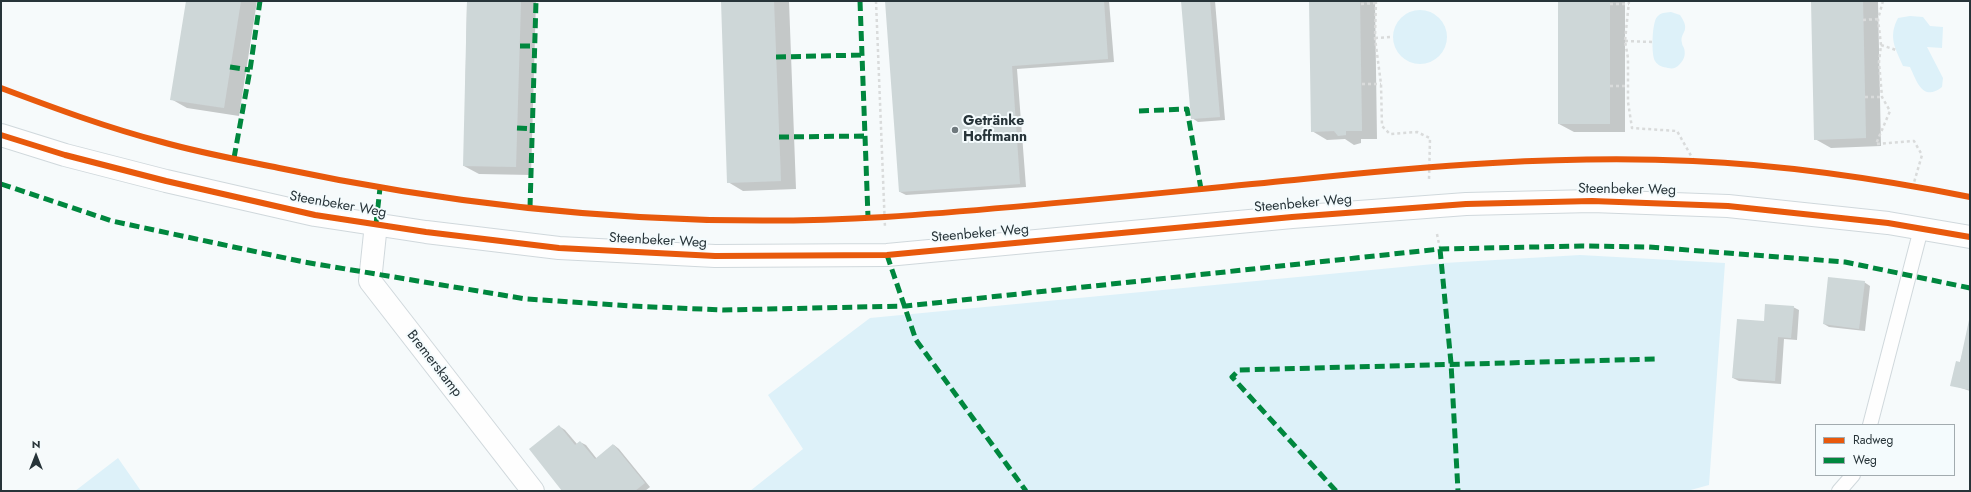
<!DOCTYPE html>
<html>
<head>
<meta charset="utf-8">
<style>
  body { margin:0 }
  #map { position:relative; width:1971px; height:492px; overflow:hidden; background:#f6fafb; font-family:Jost,sans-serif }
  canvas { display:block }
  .frame { position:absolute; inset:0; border:2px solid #273439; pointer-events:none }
  .legend { position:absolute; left:1815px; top:424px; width:140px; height:52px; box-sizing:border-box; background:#f4fbfd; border:1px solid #a2abaf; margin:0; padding:5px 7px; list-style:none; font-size:12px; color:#273439 }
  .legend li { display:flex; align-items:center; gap:8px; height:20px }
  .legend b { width:20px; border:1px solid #a2abaf }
  .north { position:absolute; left:16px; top:436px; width:40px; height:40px; -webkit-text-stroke:3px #f4fbfd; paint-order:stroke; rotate:0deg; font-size:11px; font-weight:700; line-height:16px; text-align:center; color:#273439 }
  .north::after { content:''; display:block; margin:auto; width:14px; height:18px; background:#273439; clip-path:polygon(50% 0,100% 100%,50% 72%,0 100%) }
</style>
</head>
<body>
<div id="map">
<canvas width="1971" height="492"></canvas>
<div class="frame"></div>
<ul class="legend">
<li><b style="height:5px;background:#e8590c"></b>Radweg</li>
<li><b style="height:5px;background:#00873e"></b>Weg</li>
</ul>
<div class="north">N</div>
</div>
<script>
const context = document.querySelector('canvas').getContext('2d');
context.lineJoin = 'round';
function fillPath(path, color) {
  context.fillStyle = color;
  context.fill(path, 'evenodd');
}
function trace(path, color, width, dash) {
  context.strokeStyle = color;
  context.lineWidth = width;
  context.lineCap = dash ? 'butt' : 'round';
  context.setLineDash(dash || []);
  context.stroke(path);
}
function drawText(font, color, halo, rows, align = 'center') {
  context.font = font + ' Jost,sans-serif';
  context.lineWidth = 4;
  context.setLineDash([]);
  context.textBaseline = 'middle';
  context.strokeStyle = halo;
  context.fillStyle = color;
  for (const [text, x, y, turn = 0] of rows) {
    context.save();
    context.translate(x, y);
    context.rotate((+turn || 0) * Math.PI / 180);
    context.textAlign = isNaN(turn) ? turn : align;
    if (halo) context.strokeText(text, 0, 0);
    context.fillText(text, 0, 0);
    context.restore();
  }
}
const green = new Path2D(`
  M1393 37a27 27 0 1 1 54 0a27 27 0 1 1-54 0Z
  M1671,12L1680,15C1692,32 1679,32 1682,43C1682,45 1683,46 1684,48C1686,55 1684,60 1679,65C1676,68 1673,69 1668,68C1663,67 1658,66 1655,61C1651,55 1652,22 1657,17C1661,12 1665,13 1671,12Z
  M1910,16L1923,17L1930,26L1943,27L1942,48L1927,47L1943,78L1942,87C1923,102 1917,82 1910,67L1903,66C1895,48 1888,37 1898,18Z
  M1580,255L1725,263L1709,485L1687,491H750L803,449L768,395L870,318L1444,263Z
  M118,458L141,491H75Z`);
const shadow = new Path2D(`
  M187,1H257L239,116L187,108L171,99Z
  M467,1H536L531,175L479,174L464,166Z
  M722,1H789L796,189L743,191L728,182Z
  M886,1H1109L1114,62L1017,69L1026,187L906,195L900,192Z
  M1182,1H1215L1225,120L1198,122L1192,118Z
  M1310,1H1375L1377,139H1361V143L1354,145L1345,139L1327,140L1312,131Z
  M1558,1H1625V132H1574L1559,124Z
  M1812,1H1878L1881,146L1831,148L1815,139Z
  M1864,282L1870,286L1865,331L1829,327L1824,324Z
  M1793,307L1799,310L1797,340L1784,339L1781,384L1739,381L1733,378L1765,322Z
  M1970,322V391L1952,385L1960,363Z
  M559,426L565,430L577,444L580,442L586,445L597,459L614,445L619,449L650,487L645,491H563Z`);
const building = new Path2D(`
  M186,1H241L224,108L170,100Z
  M467,1H521L516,167L463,166Z
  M721,1H774L781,181L727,183Z
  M885,1H1104L1108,59L1012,66L1020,184L899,192Z
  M1181,1H1210L1220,117L1191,119Z
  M1309,1H1360L1362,131H1346V135L1338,136L1334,131L1311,132Z
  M1558,1H1610V124H1558Z
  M1811,1H1863L1866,138L1814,140Z
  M1828,277L1865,281L1859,329L1823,324Z
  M1765,304L1794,306L1791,338L1778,337L1775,381L1732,378L1737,319L1764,321Z
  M1969,320H1970V390L1950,386L1956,361L1960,362Z
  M559,425L575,445L580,441L595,459L613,444L645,483L635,491H562L529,449Z`);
const path = new Path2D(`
  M876,1L885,228
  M1376,1L1375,38L1381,84L1382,126L1390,134L1417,132L1430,138L1429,180
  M1629,1L1625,41L1628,58V102L1632,128L1677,131L1694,161
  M1883,1L1878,19L1881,45L1879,62L1882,97L1890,111L1876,144L1914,141L1922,155L1913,186
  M1361,4L1376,3
  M1610,4H1629
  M1863,20L1878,19
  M1375,38L1392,37
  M1625,41L1653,42
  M1881,45L1896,50
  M1362,84H1381
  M1610,86H1628
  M1865,97H1882
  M1437,234L1440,249`);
const service = new Path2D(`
  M1870,425L1921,229
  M1839,491L1853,475`);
const minor = new Path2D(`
  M376,224L370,281L533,491`);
const secondary = new Path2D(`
  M1,135L65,155L166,181L315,215L426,232L559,248L715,256L887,255L1292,217L1466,204L1592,201L1728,206L1888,223L1970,237`);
const quiet = new Path2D(`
  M860,1L868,217
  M520,46H535
  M776,57L863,55
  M230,67L250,70
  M1139,111L1187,109L1201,189
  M517,128L534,129
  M779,137L866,136
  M234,158L250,70L260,1
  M1,184L112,221L304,262L526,299L631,306L723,310L906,306L1440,249L1582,246L1648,247L1845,262L1970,288
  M530,208L536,1
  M376,224L380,188
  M1440,249L1451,363L1458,491
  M887,255L916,340L1026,491
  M1336,491L1232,377L1239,370L1657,359`);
const cycleway = new Path2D(`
  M1,88C54,108 108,128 162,142C201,153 240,160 279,168C477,210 683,229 885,217C1022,208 1158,193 1294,180C1426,166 1559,155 1693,161C1785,165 1880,179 1970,197
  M1,135L65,155L166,181L315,215L426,232L559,248L715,256L887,255L1292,217L1466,204L1592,201L1728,206L1888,223L1970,237`);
const markers = [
  [955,130,4,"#6f797d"]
];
const poiNames = [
  ["Getränke",963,122],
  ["Hoffmann",963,138]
];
const streetNames = [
  ["Steenbeker Weg",1627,190,1],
  ["Steenbeker Weg",1303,204,-5],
  ["Steenbeker Weg",338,205,10],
  ["Steenbeker Weg",980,234,-5],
  ["Steenbeker Weg",658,241,3],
  ["Bremerskamp",434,364,52]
];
fillPath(green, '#ddf1f9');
fillPath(shadow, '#0003');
fillPath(building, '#ced7d8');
trace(service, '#d0d8dc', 16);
trace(minor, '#d0d8dc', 24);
trace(secondary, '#d0d8dc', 24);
trace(path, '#d9dbdb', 2.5, [3, 3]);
trace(service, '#fefefe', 14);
trace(minor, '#fefefe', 22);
trace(secondary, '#fefefe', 22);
trace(quiet, '#00873e', 5, [10, 5]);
trace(cycleway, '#e8590c', 6);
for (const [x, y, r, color] of markers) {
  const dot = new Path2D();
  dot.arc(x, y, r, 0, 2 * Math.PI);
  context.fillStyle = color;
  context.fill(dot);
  trace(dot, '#f4fbfd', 1.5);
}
drawText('bold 14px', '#273439', '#f4fbfd', poiNames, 'left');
drawText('14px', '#273439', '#f4fbfd', streetNames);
</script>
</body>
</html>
